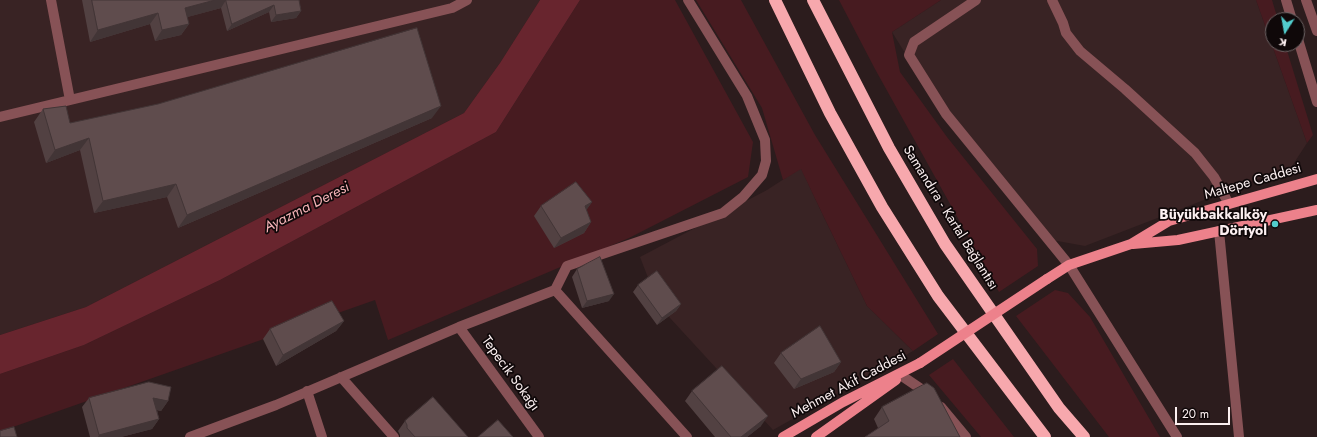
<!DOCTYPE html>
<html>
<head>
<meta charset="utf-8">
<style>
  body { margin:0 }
  #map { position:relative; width:1317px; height:437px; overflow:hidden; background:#2c1c1d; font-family:Jost,sans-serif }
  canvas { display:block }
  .north { position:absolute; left:1265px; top:12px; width:40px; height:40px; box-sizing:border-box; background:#0f0809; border:1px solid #6e6566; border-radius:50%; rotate:191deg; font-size:11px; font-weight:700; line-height:16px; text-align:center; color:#fcf0f1 }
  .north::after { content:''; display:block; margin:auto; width:14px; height:18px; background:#52cdcd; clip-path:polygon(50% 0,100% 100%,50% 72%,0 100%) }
  .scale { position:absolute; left:1175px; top:407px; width:55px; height:18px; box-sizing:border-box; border:2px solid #fcf0f1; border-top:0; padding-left:5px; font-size:12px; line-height:14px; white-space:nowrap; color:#fcf0f1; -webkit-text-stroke:3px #0f0809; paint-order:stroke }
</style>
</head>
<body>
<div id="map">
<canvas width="1317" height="437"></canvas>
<div class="north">K</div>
<div class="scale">20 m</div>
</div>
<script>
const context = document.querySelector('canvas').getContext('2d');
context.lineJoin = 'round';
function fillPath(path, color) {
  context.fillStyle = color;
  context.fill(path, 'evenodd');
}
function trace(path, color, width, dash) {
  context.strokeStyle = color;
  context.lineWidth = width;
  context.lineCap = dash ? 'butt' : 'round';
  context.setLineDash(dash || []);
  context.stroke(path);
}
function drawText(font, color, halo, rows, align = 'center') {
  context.font = font + ' Jost,sans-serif';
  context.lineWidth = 3.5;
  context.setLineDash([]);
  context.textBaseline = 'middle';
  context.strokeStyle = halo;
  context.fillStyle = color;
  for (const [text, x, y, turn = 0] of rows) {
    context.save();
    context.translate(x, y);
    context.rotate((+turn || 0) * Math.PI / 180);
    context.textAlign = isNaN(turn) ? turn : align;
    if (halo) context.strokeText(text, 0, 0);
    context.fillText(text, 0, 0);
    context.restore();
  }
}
const built = new Path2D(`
  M0,0H540L500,63L464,113L86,307L0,335Z
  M941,0H1256L1307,143L1292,166L1085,246L1052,240L947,121L892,32Z
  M801,168L820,209L867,306L913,351L773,430L659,306L640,257L767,190Z`);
const green = new Path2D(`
  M580,0H675L753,142L748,177L629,238L388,340L375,300L10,428L0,433V374L84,345L220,280L496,132Z
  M696,0H741L815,135L938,334L913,351L867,306L820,209L801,169L783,180L762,108Z
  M839,0H941L892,32L900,72L947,137L1037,249L1038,266L999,292L875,69Z
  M1256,0H1272L1278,20H1273V44H1285L1313,135L1307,143Z
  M1055,290L1068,293L1090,317L1160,437H1109L1016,316Z
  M953,359L1014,437H981L929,375Z`);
const water = new Path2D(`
  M540,0H580L496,132L220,280L84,345L0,374V335L86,307L464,113L500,63Z`);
const minor = new Path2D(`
  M51,0L70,100
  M976,0L914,42L909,55L946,114L1069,265L1177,437
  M1052,0L1063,23L1066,33L1080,51L1125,89L1195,153L1214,177L1229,204
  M1286,0L1292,20
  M1306,0L1317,31
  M1297,36L1317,102
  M0,117L452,8L467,0
  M1219,231L1239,437
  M555,290L687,437
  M459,327L539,437
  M902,376L930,395
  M341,377L394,437
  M307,391L322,437
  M941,407L966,437
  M190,437L276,405L459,327L555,290L567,266L723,213L743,197L762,175L766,161L765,140L747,96L688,0`);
const major = new Path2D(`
  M1133,244L1178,240L1317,210
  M1047,279L1069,265L1131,244L1169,221L1317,179
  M783,437L843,402L920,363
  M816,437L896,380`);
const highway = new Path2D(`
  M775,0L830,113L882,207L938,296L1045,437
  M813,0L889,148L945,244L1059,408L1084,437`);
const majorBridge = new Path2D(`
  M920,363L1047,279`);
const wall = new Path2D(`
  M82,0H299L301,11L296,18L271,22L269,12L227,31L221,8L187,17L189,24L181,35L155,41L150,24L90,42Z
  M43,109L70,123L432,118L178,228L167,197L94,213L80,150L46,163L34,122Z
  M592,202L586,210L591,222L584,233L554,248L534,216L541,206Z
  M577,269L609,301L582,308L572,277Z
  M638,285L681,304L676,311L657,325L633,292Z
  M344,321L336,331L276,366L263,339L270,329Z
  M781,353L841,362L834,372L794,389L774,363Z
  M692,391L761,426L747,437H715L685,401Z
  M89,398L168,401L161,411L157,410L159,419L152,429L121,437H90L82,407Z
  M882,407L960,437L878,428L874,419Z
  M405,421L468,437H400V435L398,431Z`);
const shadedWall = new Path2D(`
  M215,0H226L221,8L177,20L185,8Z
  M274,5L269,12L227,31L232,24Z
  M301,11L296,18L271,22L276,15Z
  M158,13L150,24L90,42L98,30Z
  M189,24L181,35L155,41L162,30Z
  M441,106L432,118L178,228L187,215Z
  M89,138L80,150L46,163L55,150Z
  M176,184L167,197L94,213L103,201Z
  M592,202L585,212V206Z
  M591,222L584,233L554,248L561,238Z
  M614,294L609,301L582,308L587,301Z
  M681,304L676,311L657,325L662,318Z
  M344,321L336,331L276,366L283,355Z
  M841,362L834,372L794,389L801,379Z
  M153,398L168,401L161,411L146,408Z
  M768,416L761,426L747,437H741Z
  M159,419L152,429L121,437H98L99,435Z`);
const building = new Path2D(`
  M92,0H215L185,8L189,24L162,30L158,13L98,30Z
  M226,0H299L301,11L276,15L274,5L232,24Z
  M417,28L441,106L187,215L176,184L103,201L89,138L55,150L43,109L66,106L70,123L158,104Z
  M576,182L592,202L585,206L591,222L561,238L541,206Z
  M600,257L614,294L587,301L577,269Z
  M657,271L681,304L662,318L638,285Z
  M332,301L344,321L283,355L270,329Z
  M820,326L841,362L801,379L781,353Z
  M722,366L768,416L741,437H731L692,391Z
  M149,382L171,387L168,401L153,398L159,419L99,435L89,398Z
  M927,383L934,388L960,437H865L889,421L882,407Z
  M433,397L468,437H415L407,428V425L405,421Z
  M498,420L513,437H478Z
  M14,427L17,437H0V431Z`);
const markers = [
  [1275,224,4,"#52cdcd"]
];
const streetNames = [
  ["Maltepe Caddesi",1253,182,-16],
  ["Samandıra - Kartal Bağlantısı",950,218,58],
  ["Tepecik Sokağı",510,374,54],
  ["Mehmet Akif Caddesi",849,385,-28]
];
const poiNames = [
  ["Büyükbakkalköy",1267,216],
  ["Dörtyol",1267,232]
];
const waterNames = [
  ["Ayazma Deresi",307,208,-27]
];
fillPath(built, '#392324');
fillPath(green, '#471b20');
fillPath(water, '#68252e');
trace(minor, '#875256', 10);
trace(major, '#ed818b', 10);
trace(highway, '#f7a8ad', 12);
trace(majorBridge, '#ed818b', 10);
fillPath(wall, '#524142');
fillPath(shadedWall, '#423536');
fillPath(building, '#5f4c4d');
trace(building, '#423536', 1);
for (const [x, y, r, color] of markers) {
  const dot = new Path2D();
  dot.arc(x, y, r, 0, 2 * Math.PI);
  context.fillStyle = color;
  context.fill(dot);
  trace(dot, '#0f0809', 1.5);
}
drawText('14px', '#fcf0f1', '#0f0809', streetNames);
drawText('bold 14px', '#fcf0f1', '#0f0809', poiNames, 'right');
drawText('italic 15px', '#f3b2b6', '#0f0809', waterNames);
</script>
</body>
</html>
